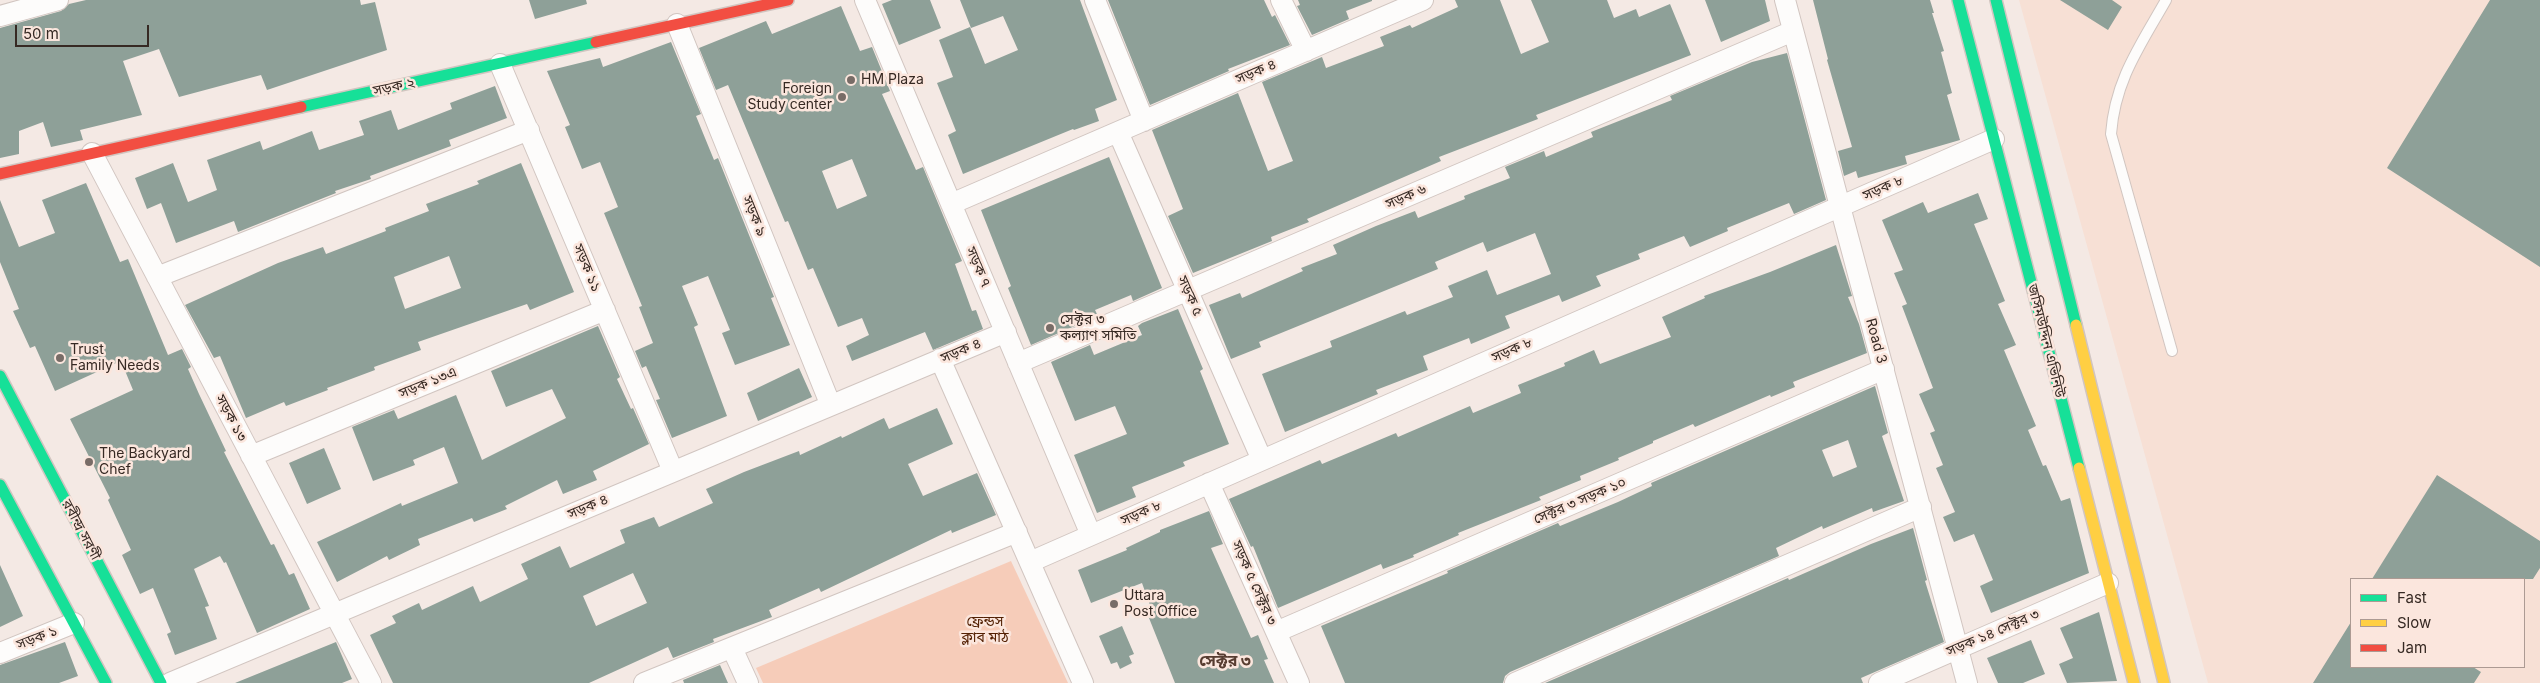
<!DOCTYPE html>
<html>
<head>
<meta charset="utf-8">
<style>
  body { margin:0 }
  #map { position:relative; width:2540px; height:683px; overflow:hidden; background:#f4e9e4; font-family:Inter,sans-serif }
  canvas { display:block }
  .legend { position:absolute; left:2350px; top:578px; width:175px; height:90px; box-sizing:border-box; background:#fbe6dd; border:1px solid #ac9a93; margin:0; padding:6px 9px; list-style:none; font-size:15px; color:#362923 }
  .legend li { display:flex; align-items:center; gap:10px; height:25px }
  .legend b { width:25px; border:1px solid #ac9a93 }
  .scale { position:absolute; left:15px; top:25px; width:134px; height:22px; box-sizing:border-box; border:2px solid #362923; border-top:0; padding-left:6px; font-size:15px; line-height:18px; white-space:nowrap; color:#362923; -webkit-text-stroke:4px #fbe6dd; paint-order:stroke }
</style>
</head>
<body>
<div id="map">
<canvas width="2540" height="683"></canvas>
<ul class="legend">
<li><b style="height:6px;background:#16e098"></b>Fast</li>
<li><b style="height:6px;background:#ffcf43"></b>Slow</li>
<li><b style="height:6px;background:#f24e42"></b>Jam</li>
</ul>
<div class="scale">50 m</div>
</div>
<script>
const context = document.querySelector('canvas').getContext('2d');
context.lineJoin = 'round';
function fillPath(path, color) {
  context.fillStyle = color;
  context.fill(path, 'evenodd');
}
function trace(path, color, width, dash) {
  context.strokeStyle = color;
  context.lineWidth = width;
  context.lineCap = dash ? 'butt' : 'round';
  context.setLineDash(dash || []);
  context.stroke(path);
}
function drawText(font, color, halo, rows, align = 'center') {
  context.font = font + ' Inter,"Noto Sans Bengali",sans-serif';
  context.lineWidth = 5;
  context.setLineDash([]);
  context.textBaseline = 'middle';
  context.strokeStyle = halo;
  context.fillStyle = color;
  for (const [text, x, y, turn = 0] of rows) {
    context.save();
    context.translate(x, y);
    context.rotate((+turn || 0) * Math.PI / 180);
    context.textAlign = isNaN(turn) ? turn : align;
    if (halo) context.strokeText(text, 0, 0);
    context.fillText(text, 0, 0);
    context.restore();
  }
}
const built = new Path2D(`
  M2019,0H2540V683H2208ZM2351,579H2524V667H2351Z`);
const green = new Path2D(`
  M1011,561L1068,683H763L756,668Z`);
const building = new Path2D(`
  M86,0H360L361,5L375,2L387,50L267,90L261,75L179,97L159,49L123,61L142,115L80,130L83,140L51,147L43,122L19,131V154L0,158V28L61,11L69,4Z
  M529,0H586L587,4L535,19Z
  M892,0H930L941,28L899,45L882,4Z
  M960,0H1080L1117,100L1095,109L1099,121L1074,130L1073,129L963,174L948,135L956,131L937,83L953,77L939,40L970,27L985,64L1018,50L1003,16L971,28Z
  M1108,0H1264L1272,17L1275,15L1290,45L1228,69L1229,71L1150,105Z
  M1298,0H1372V1L1346,11L1349,19L1312,35L1297,6L1300,5Z
  M1455,0H1500L1521,54L1549,42L1531,0H1607L1614,18L1636,9L1639,17L1670,4L1691,55L1536,115L1538,119L1439,157L1441,161L1307,219L1309,222L1271,237L1272,241L1193,273L1168,216L1183,209L1152,130L1238,93L1268,171L1293,161L1262,82L1322,57L1326,68L1384,46L1380,37L1410,25L1412,28L1458,7Z
  M1705,0H1765L1770,21L1721,42Z
  M1813,0H1930L1934,13H1932L1944,51L1941,52L1952,93L1947,95L1960,140L1905,156L1907,164L1858,178L1856,171L1844,176L1838,151L1852,147L1827,60L1828,59Z
  M2060,0H2112L2122,7L2108,30Z
  M2490,0H2540V267L2387,168Z
  M841,6L860,51L872,47L890,91L882,94L916,170L923,167L962,261L955,264L972,311L976,310L983,329L933,350L925,332L852,361L846,346L869,335L862,318L838,327L813,268L808,270L788,221L785,222L728,85L716,90L699,48L766,21L772,34ZM852,159L867,196L837,209L822,171Z
  M671,42L701,114L696,116L714,160L718,158L774,297L771,298L790,345L735,365L722,333L730,330L708,276L682,286L698,325L694,327L727,416L672,438L656,400L660,399L646,366L642,368L635,351L653,343L639,307L642,306L604,213L618,207L600,162L582,169L565,127L570,125L547,71L600,58L603,67Z
  M1787,53L1826,200L1794,214L1789,203L1727,228L1728,231L1690,247L1684,236L1638,254L1640,259L1596,276L1601,286L1562,302L1559,295L1505,316L1510,328L1471,344L1469,338L1423,356L1428,370L1376,390L1378,394L1285,432L1262,374L1332,347L1330,341L1405,311L1407,315L1453,297L1448,286L1487,270L1497,295L1551,274L1535,233L1487,252L1483,242L1435,262L1438,269L1259,342L1261,347L1231,359L1209,305L1240,293L1242,298L1303,271L1301,268L1337,254L1333,245L1376,226L1415,211L1418,218L1465,199L1464,196L1510,178L1505,167L1544,151L1546,157L1593,137L1591,132L1672,100L1670,96L1752,62Z
  M495,86L507,118L449,140L451,146L370,176L371,179L335,191L336,193L238,232L234,221L176,243L161,203L147,209L135,178L173,163L188,202L217,190L207,160L260,141L263,150L312,131L319,150L364,135L359,121L391,110L398,130L452,109L450,103Z
  M1109,157L1162,288L1133,301L1131,295L1095,310L1098,316L1031,345L1008,288L1011,286L981,210Z
  M521,163L574,292L530,310L527,304L418,342L421,350L374,367L375,370L327,388L328,390L286,406L284,402L246,418L220,356L214,358L185,305L278,263L323,247L326,254L386,231L385,228L429,211L426,204L479,184L477,181ZM449,256L461,288L405,309L394,277Z
  M86,183L120,262L128,259L168,355L182,349L191,367L188,369L199,394L226,451L224,452L271,545L274,544L289,575L294,573L310,609L257,633L226,562L224,563L220,556L194,569L209,606L205,607L217,639L175,655L167,634L171,632L153,588L140,594L122,555L131,550L108,500L110,498L70,419L133,390L121,361L55,391L35,346L30,348L13,311L19,309L0,262V200L19,247L55,233L42,200Z
  M1978,193L1988,219L1974,224L2005,301L1998,304L2016,345L2004,350L2036,426L2028,430L2043,466L2046,465L2061,501L2070,498L2089,573L1991,613L1980,586L1993,580L1974,534L1954,542L1943,517L1955,512L1936,468L1943,465L1930,433L1935,431L1919,394L1933,388L1902,306L1907,304L1894,273L1903,270L1882,220L1923,202L1928,213Z
  M1836,245L1852,296L1848,297L1859,324L1867,353L1793,382L1795,387L1771,397L1770,395L1695,427L1693,424L1653,441V443L1618,458L1619,460L1580,476L1581,480L1539,497L1541,500L1458,533L1459,535L1413,555L1414,557L1383,569L1381,564L1278,608L1253,546L1251,547L1229,499L1320,460L1322,464L1396,433L1398,437L1470,406L1473,413L1521,393L1518,385L1565,366L1564,363L1594,350L1600,364L1671,337L1662,317L1705,298L1704,296L1770,272Z
  M1178,309L1203,369L1200,371L1229,444L1183,462L1185,466L1132,487L1136,497L1097,513L1074,455L1127,434L1115,406L1075,421L1051,362L1090,345L1094,355L1142,335L1138,326L1142,323Z
  M598,326L620,377L617,379L631,409L633,408L649,444L593,471L597,480L563,494L557,480L505,506L507,509L474,522L472,518L418,539L420,545L389,560L387,556L337,582L317,542L401,503L402,506L458,483L444,447L413,460L415,465L373,481L352,427L394,410L398,419L456,395L482,460L566,418L552,389L506,407L491,371Z
  M799,368L812,397L758,421L747,393Z
  M1875,386L1888,433L1882,436L1904,501L1873,512L1872,508L1823,529L1822,526L1776,548L1779,556L1510,672L1505,676L1503,683H1345L1321,626L1448,573L1447,571L1558,523L1560,526L1618,502L1652,486L1651,483ZM1848,440L1857,467L1833,477L1822,450Z
  M937,408L953,444L908,464L923,496L977,473L996,515L952,533L951,530L821,592L819,588L769,610L772,617L713,639L714,642L673,658L668,647L589,683H393L370,635L396,623L392,616L419,603L422,610L473,586L480,602L528,579L521,564L560,546L570,568L625,543L620,530L654,517L659,527L713,503L706,489L744,472L799,451L800,455L841,436L842,438L884,418L889,429ZM633,573L647,603L596,626L583,596Z
  M324,448L341,489L307,504L289,463Z
  M2437,475L2540,541V568L2533,579H2372Z
  M1209,511L1223,544L1211,548L1251,638L1258,635L1268,659L1264,660L1274,683H1175L1147,613L1152,611L1142,583L1091,603L1078,570L1127,550L1126,548L1160,532V530Z
  M1913,528L1927,580L1925,581L1944,642L1861,678L1863,683H1545L1788,578L1789,580L1871,544Z
  M0,565L23,616L0,627Z
  M2099,612L2117,681L2067,683L2059,664L2073,658L2060,628Z
  M2351,622V667H2473L2481,672L2474,683H2313Z
  M1122,626L1134,654L1129,656L1132,663L1120,669L1117,662L1111,664L1099,636Z
  M2031,640L2045,674L2023,683H1998L1987,658Z
  M65,642L78,676L59,683H0V665Z
  M336,642L352,679L342,683H235Z
  M720,665L728,683H684L683,680Z`);
const lane = new Path2D(`
  M2166,0C2140,46 2115,80 2111,134L2172,351`);
const street = new Path2D(`
  M865,0L1091,535
  M1095,0L1144,121
  M1281,0L1306,51
  M1785,0L1967,683
  M0,16L58,0
  M677,24L829,401L826,407
  M500,64L670,464V473
  M1118,132L1262,460
  M92,153L371,683
  M951,204L1423,0
  M157,277L529,130
  M940,359L1083,683
  M1018,363L1793,31
  M251,456L605,310
  M1209,483L1299,683
  M1030,562L1994,139
  M1276,632L1884,369
  M732,648L748,683
  M0,653L74,623
  M170,683L1006,332
  M644,683L1017,532
  M1515,683L1921,507
  M1879,683L2108,583`);
const fast = new Path2D(`
  M1958,0L2079,468
  M1996,0L2076,325
  M301,107L596,42
  M0,376L161,683
  M0,485L106,683`);
const slow = new Path2D(`
  M2076,325L2164,683
  M2079,468L2134,683`);
const jam = new Path2D(`
  M596,42L788,0
  M0,174L301,107`);
const markers = [
  [851,80,5,"#786c67"],
  [842,97,5,"#786c67"],
  [1050,328,5,"#786c67"],
  [60,358,5,"#786c67"],
  [89,462,5,"#786c67"],
  [1114,604,5,"#786c67"]
];
const streetNames = [
  ["সড়ক ৪",1256,72,-23],
  ["সড়ক ২",394,87,-12],
  ["সড়ক ৮",1883,188,-24],
  ["সড়ক ৬",1406,197,-23],
  ["সড়ক ৯",754,216,68],
  ["সড়ক ৭",978,267,67],
  ["সড়ক ১১",587,268,67],
  ["সড়ক ৫",1190,296,66],
  ["Road 3",1876,341,75],
  ["জসিমউদ্দিন এভিনিউ",2046,341,76],
  ["সড়ক ৮",1512,350,-24],
  ["সড়ক ৪",961,351,-23],
  ["সড়ক ১৩এ",428,383,-22],
  ["সড়ক ১৩",231,418,62],
  ["সেক্টর ৩ সড়ক ১০",1580,501,-23],
  ["সড়ক ৪",588,507,-23],
  ["সড়ক ৮",1141,513,-24],
  ["রবীন্দ্র সরণী",81,530,62],
  ["সড়ক ৫ সেক্টর ৩",1254,583,66],
  ["সড়ক ১৪ সেক্টর ৩",1993,633,-23],
  ["সড়ক ১",37,638,-21]
];
const poiNames = [
  ["HM Plaza",861,80],
  ["Foreign",832,89,"right"],
  ["Study center",832,105,"right"],
  ["সেক্টর ৩",1060,320],
  ["কল্যাণ সমিতি",1060,336],
  ["Trust",70,350],
  ["Family Needs",70,366],
  ["The Backyard",99,454],
  ["Chef",99,470],
  ["Uttara",1124,596],
  ["Post Office",1124,612]
];
const parkNames = [
  ["ফ্রেন্ডস",985,622],
  ["ক্লাব মাঠ",985,638]
];
const quarterNames = [
  ["সেক্টর ৩",1225,661]
];
fillPath(built, '#f7e0d5');
fillPath(green, '#f6ccb9');
fillPath(building, '#8ea098');
trace(lane, '#d1c5c0', 12);
trace(street, '#d1c5c0', 22);
trace(fast, '#d1c5c0', 14);
trace(slow, '#d1c5c0', 14);
trace(jam, '#d1c5c0', 14);
trace(lane, '#fdfcfb', 10);
trace(street, '#fdfcfb', 20);
trace(fast, '#16e098', 11);
trace(slow, '#ffcf43', 11);
trace(jam, '#f24e42', 11);
for (const [x, y, r, color] of markers) {
  const dot = new Path2D();
  dot.arc(x, y, r, 0, 2 * Math.PI);
  context.fillStyle = color;
  context.fill(dot);
  trace(dot, '#fbe6dd', 2);
}
drawText('14px', '#362923', '#fbe6dd', streetNames);
drawText('14px', '#362923', '#fbe6dd', poiNames, 'left');
drawText('14px', '#532003', '#fbe6dd', parkNames);
drawText('bold 16px', '#583d31', '#fbe6dd', quarterNames);
</script>
</body>
</html>
